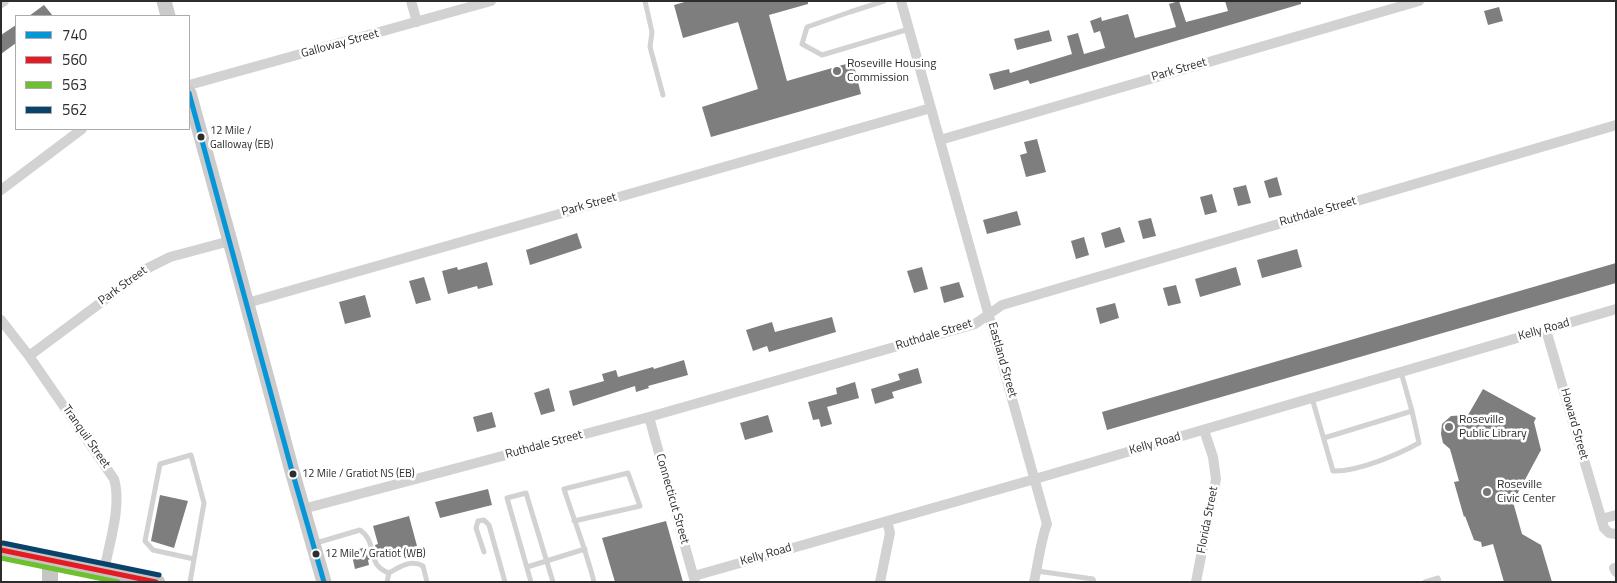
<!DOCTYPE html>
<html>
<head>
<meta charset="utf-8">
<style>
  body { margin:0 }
  #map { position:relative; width:1617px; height:583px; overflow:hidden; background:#fff; font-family:"Titillium Web",sans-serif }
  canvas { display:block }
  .frame { position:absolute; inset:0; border:2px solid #2d2d2d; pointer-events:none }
  .legend { position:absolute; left:15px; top:15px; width:175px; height:115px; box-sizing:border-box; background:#fff; border:1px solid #ababab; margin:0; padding:6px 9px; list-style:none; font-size:15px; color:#2d2d2d }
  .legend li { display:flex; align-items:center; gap:10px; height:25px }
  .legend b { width:25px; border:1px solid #ababab }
</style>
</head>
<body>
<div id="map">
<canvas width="1617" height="583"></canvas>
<div class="frame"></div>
<ul class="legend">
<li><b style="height:6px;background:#0696d7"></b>740</li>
<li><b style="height:6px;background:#e51a23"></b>560</li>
<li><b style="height:6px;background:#6dc02e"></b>563</li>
<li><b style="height:6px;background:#09426a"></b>562</li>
</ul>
</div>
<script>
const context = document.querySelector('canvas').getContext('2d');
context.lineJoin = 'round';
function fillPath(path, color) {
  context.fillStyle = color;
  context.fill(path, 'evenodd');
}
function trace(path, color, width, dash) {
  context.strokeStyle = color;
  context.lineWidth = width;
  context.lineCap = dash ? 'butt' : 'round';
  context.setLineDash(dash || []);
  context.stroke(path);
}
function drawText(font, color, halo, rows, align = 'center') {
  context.font = font + ' "Titillium Web",sans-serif';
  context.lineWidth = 5;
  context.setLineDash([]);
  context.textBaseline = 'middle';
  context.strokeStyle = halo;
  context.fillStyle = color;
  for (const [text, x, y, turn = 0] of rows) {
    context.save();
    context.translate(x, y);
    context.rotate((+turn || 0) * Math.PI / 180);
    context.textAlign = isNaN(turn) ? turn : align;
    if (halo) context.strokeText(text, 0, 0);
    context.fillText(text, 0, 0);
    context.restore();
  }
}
const building = new Path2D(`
  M688,1H808V4L769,15L787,81L853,62L861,94L711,137L702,107L758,89L738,22L683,38L674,5Z
  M1179,1L1186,22L1228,11L1225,1H1301V4L1030,84L1028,80L994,90L989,74L1009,69L1010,73L1072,54L1067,36L1078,33L1084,54L1105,48L1100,31L1094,33L1090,21L1101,17L1102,21L1128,14L1135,38L1176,27L1169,4Z
  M44,5L53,16H29Z
  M1499,7L1503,21L1488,25L1484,11Z
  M16,25V43L1,54V35Z
  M1049,30L1052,41L1017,50L1014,39Z
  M1037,139L1046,172L1026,177L1020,155L1027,153L1024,142Z
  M1277,177L1282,195L1269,198L1264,181Z
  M1246,185L1251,203L1238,206L1233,188Z
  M1212,194L1217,212L1205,215L1200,197Z
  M1017,211L1021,225L987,234L983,220Z
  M1151,218L1156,236L1143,239L1138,221Z
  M1120,227L1125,242L1105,248L1101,233Z
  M577,233L582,248L530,265L526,250Z
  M1084,237L1089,255L1076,259L1071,241Z
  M1297,249L1302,267L1262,278L1257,260Z
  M487,262L493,285L478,289L477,286L448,294L442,271L457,267L458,270Z
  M1616,263V283L1107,430L1102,412Z
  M922,267L928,289L914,293L907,271Z
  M1236,267L1241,285L1200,297L1195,279Z
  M424,277L431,300L416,304L409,281Z
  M959,282L964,297L944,303L940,287Z
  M1176,285L1181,303L1168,306L1163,288Z
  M365,295L371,317L345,324L339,302Z
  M1115,303L1119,318L1100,324L1096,308Z
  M832,317L836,332L769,352L767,346L753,351L746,330L772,322L775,332Z
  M684,360L688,375L648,386L649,388L636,392L635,386L573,406L569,391L604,381L602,374L616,370L618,377L653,367L654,369Z
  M918,368L922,383L892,392L894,398L875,404L871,389L900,380L898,374Z
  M855,382L859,398L827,407L832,424L821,427L819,419L813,420L808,402L837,394L836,388Z
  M549,388L555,411L541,415L534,393Z
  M1483,389L1536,418L1534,422L1541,450L1513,502L1522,534L1541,545L1552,582H1504L1493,544L1482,547L1481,542L1474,540L1465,516L1464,517L1454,482L1459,481L1450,449L1443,443L1441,434L1442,424L1451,416L1468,415Z
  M492,412L496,427L477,432L473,417Z
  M768,415L773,432L745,440L740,423Z
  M488,489L492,505L440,518L435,502Z
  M160,495L188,501L174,548L151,541Z
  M409,516L417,546L378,557L375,545L378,544L373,526Z
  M666,521L683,582H615L602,538Z
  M367,547L370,559L368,560L369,565L355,569L351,551Z`);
const lane = new Path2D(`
  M645,1L652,32L650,47L663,95
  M884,1L850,12L807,27L802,44L822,55L909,29
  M1312,398L1333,471C1357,472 1397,455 1419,443L1412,411L1401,372
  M1324,438L1412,411
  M574,521L640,506L628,473L564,489C574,520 586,550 594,582
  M316,543L360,530C379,543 365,565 389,573C399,567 411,559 423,566L427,582
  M484,552L476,528L478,521L484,520L489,525L505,582
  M527,567L585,549
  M1037,571L1093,579L1094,582
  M190,582L204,503L191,455L160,464L145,541L153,550L194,559
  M387,582L389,573
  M531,582L507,498L526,493L553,582
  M1425,582L1438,578L1439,582`);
const street = new Path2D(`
  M411,1L417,22
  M901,1L1047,524C1041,539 1038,564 1034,582
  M1,3L4,1
  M189,85L491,1
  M940,140L1419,1
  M1,190L82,129
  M247,303L931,108
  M1,320L29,356L114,479C122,506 109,544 104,571
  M1546,330L1604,528L1609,533L1616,534
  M29,356L146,269L170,257L230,241
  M649,417L695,582
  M303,509L649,417L975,324L1002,305L1616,125
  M1601,519L1616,515
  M1614,568L1616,572
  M694,576L1035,479L1616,309
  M880,582L890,533L887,521
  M1196,582L1216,479L1213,457L1204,430`);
const secondary = new Path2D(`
  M164,1L168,16
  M189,93L230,241L292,471L324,582`);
const primary = new Path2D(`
  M1,550L157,582
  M48,559L50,567V582`);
const bus1 = new Path2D(`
  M189,93L292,471L324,582`);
const bus2 = new Path2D(`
  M1,550L156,582`);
const bus3 = new Path2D(`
  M1,558L118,582`);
const bus4 = new Path2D(`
  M3,543L159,575`);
const markers = [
  [837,71,5,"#767676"],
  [201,137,4.5,"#2d2d2d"],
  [1449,427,5,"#767676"],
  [293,474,4.5,"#2d2d2d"],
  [1487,492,5,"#767676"],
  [316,554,4.5,"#2d2d2d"]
];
const busNames = [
  ["12 Mile /",210,131],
  ["Galloway (EB)",210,145],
  ["12 Mile / Gratiot NS (EB)",302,474],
  ["12 Mile / Gratiot (WB)",325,554]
];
const streetNames = [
  ["Galloway Street",340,44,-15],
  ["Park Street",1179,70,-16],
  ["Park Street",589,205,-16],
  ["Ruthdale Street",1318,212,-16],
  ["Park Street",123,286,-36],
  ["Kelly Road",1544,330,-16],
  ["Ruthdale Street",934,335,-17],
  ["Eastland Street",1002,360,74],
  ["Howard Street",1574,424,74],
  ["Tranquil Street",86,437,55],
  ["Kelly Road",1155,444,-16],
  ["Ruthdale Street",544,445,-15],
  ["Connecticut Street",672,499,74],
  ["Florida Street",1208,520,-79],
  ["Kelly Road",766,555,-16]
];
const poiNames = [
  ["Roseville Housing",847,64],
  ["Commission",847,78],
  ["Roseville",1459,420],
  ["Public Library",1459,434],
  ["Roseville",1497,485],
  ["Civic Center",1497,499]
];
fillPath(building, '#7e7e7e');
trace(lane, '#d2d2d2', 5);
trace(street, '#d2d2d2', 10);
trace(secondary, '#cbcbcb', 15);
trace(primary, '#c5c5c5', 16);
trace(bus1, '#0696d7', 5);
trace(bus2, '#e51a23', 5);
trace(bus3, '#6dc02e', 5);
trace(bus4, '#09426a', 5);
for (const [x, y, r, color] of markers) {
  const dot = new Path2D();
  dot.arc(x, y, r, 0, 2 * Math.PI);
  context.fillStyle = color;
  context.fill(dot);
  trace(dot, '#fff', 2);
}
drawText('11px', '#2d2d2d', '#fff', busNames, 'left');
drawText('12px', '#2d2d2d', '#fff', streetNames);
drawText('12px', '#2d2d2d', '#fff', poiNames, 'left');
</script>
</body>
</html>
